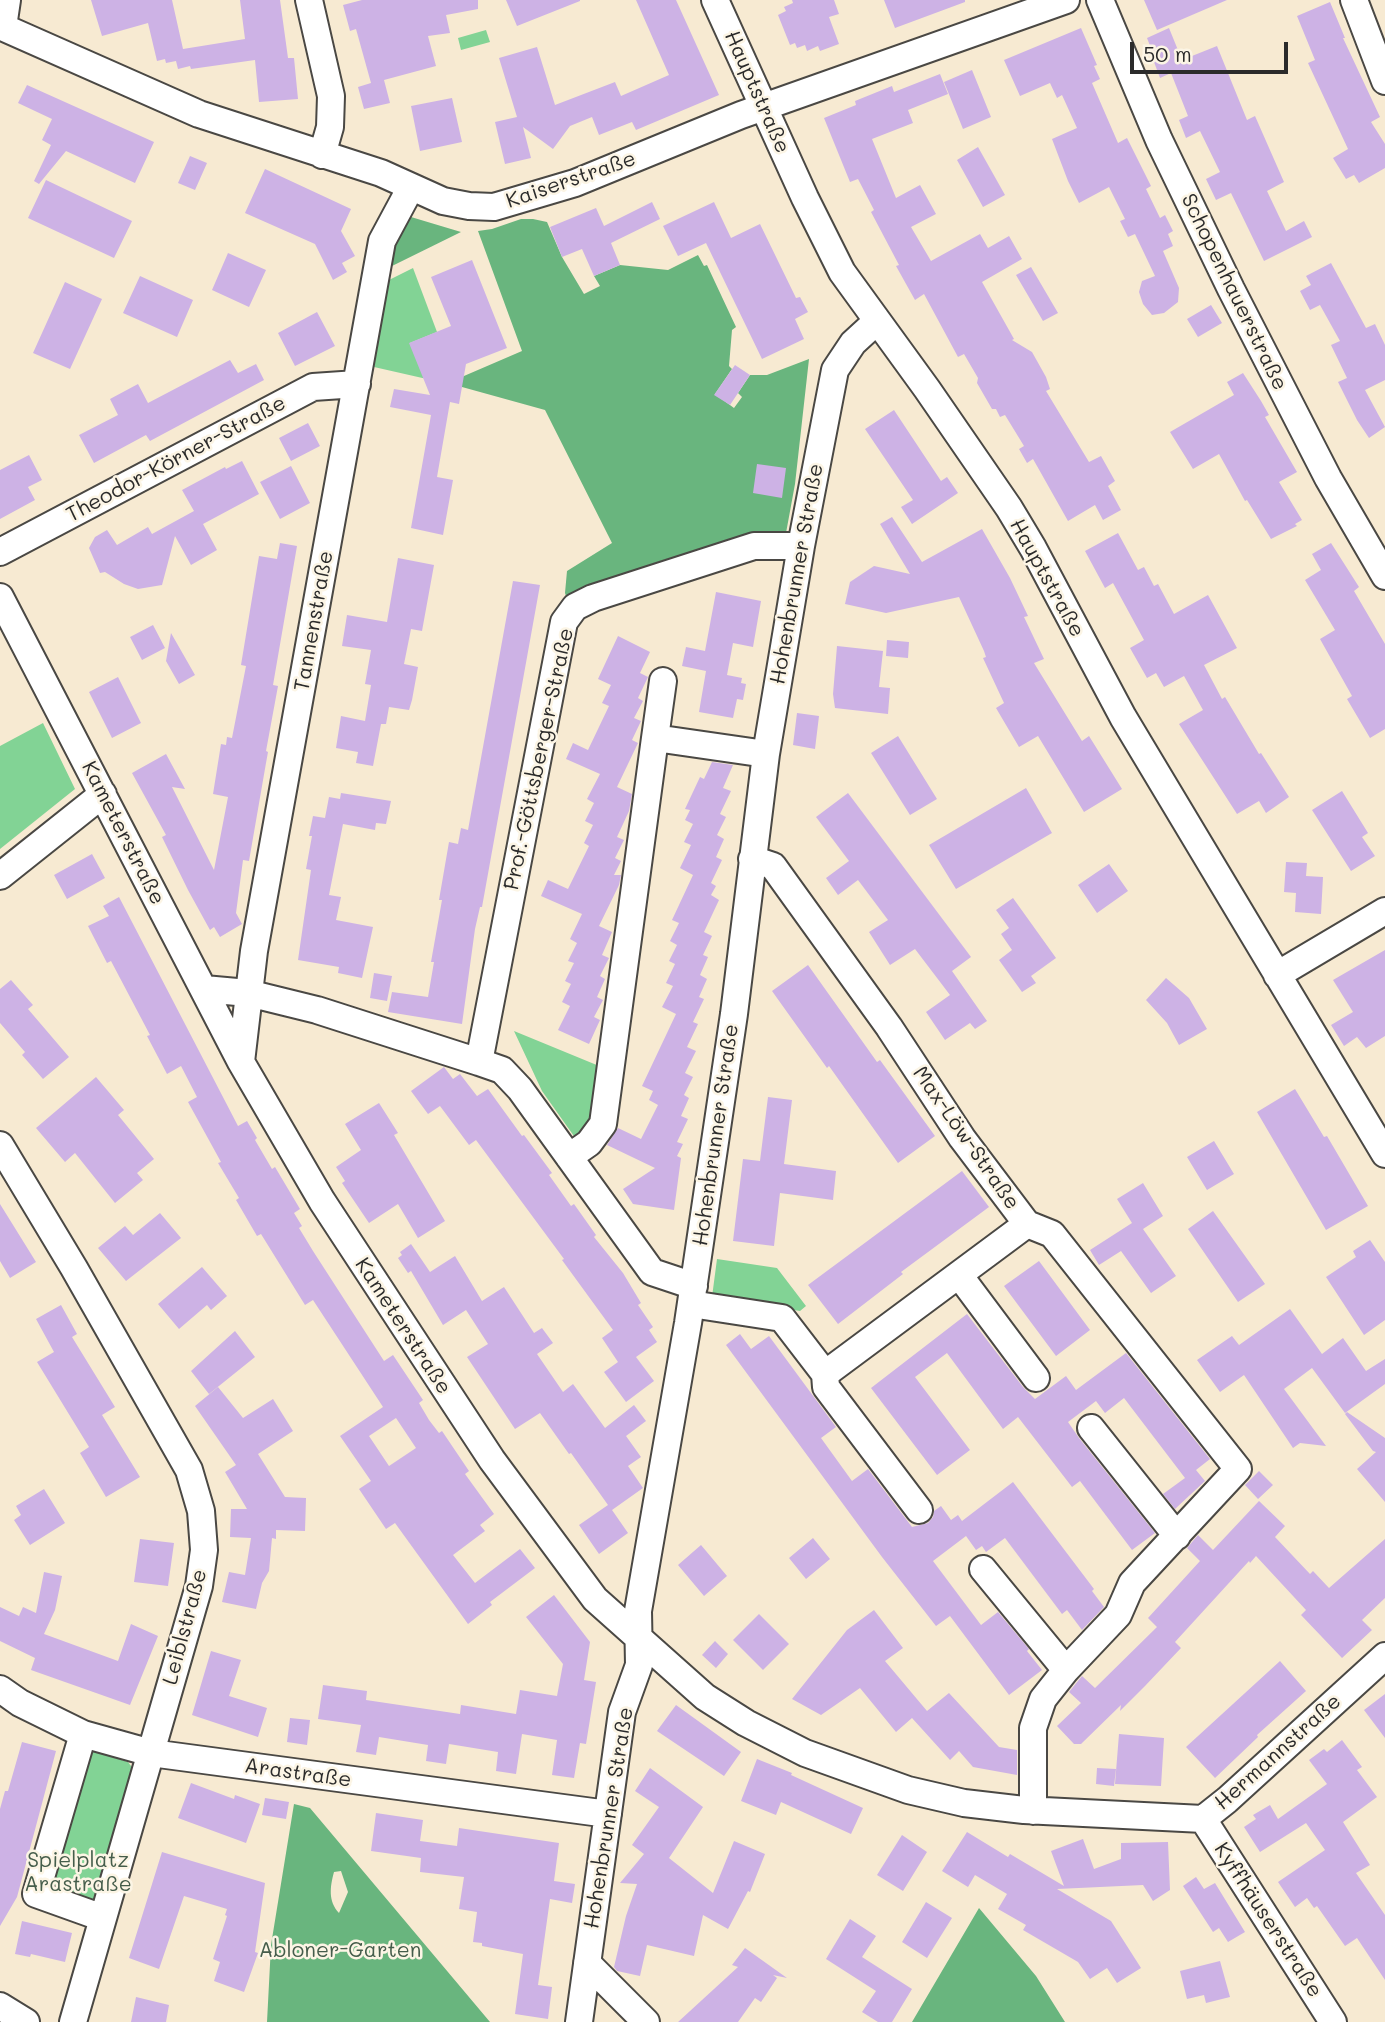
<!DOCTYPE html>
<html>
<head>
<meta charset="utf-8">
<style>
  body { margin:0 }
  #map { position:relative; width:1385px; height:2022px; overflow:hidden; background:#f7ead2; font-family:Mali,sans-serif }
  canvas { display:block }
  .scale { position:absolute; left:1130px; top:42px; width:158px; height:32px; box-sizing:border-box; border:4px solid #2b2b2b; border-top:0; padding-left:9px; font-size:21px; line-height:24px; white-space:nowrap; color:#2b2b2b; -webkit-text-stroke:5px #fcf5e5; paint-order:stroke }
</style>
</head>
<body>
<div id="map">
<canvas width="1385" height="2022"></canvas>
<div class="scale">50 m</div>
</div>
<script>
const context = document.querySelector('canvas').getContext('2d');
context.lineJoin = 'round';
function fillPath(path, color) {
  context.fillStyle = color;
  context.fill(path, 'evenodd');
}
function trace(path, color, width, dash) {
  context.strokeStyle = color;
  context.lineWidth = width;
  context.lineCap = dash ? 'butt' : 'round';
  context.setLineDash(dash || []);
  context.stroke(path);
}
function drawText(font, color, halo, rows, align = 'center') {
  context.font = font + ' Mali,sans-serif';
  context.lineWidth = 5;
  context.setLineDash([]);
  context.textBaseline = 'middle';
  context.strokeStyle = halo;
  context.fillStyle = color;
  for (const [text, x, y, turn = 0] of rows) {
    context.save();
    context.translate(x, y);
    context.rotate((+turn || 0) * Math.PI / 180);
    context.textAlign = isNaN(turn) ? turn : align;
    if (halo) context.strokeText(text, 0, 0);
    context.fillText(text, 0, 0);
    context.restore();
  }
}
const green = new Path2D(`
  M486,30L490,42L461,50L458,38Z
  M413,268L437,332L410,343L457,379L462,387L374,367L389,280Z
  M43,723L75,789L0,849V746Z
  M514,1031L604,1068L596,1119L576,1139L542,1091Z
  M717,1259L777,1268L806,1306L800,1311L712,1297Z
  M93,1751L128,1762L134,1770L97,1902L43,1893L89,1753Z`);
const forest = new Path2D(`
  M411,217L461,232L392,266C392,252 400,226 411,217Z
  M521,219H533L547,222L562,257L584,294L600,286L594,276L620,265L668,270L698,255L704,266L707,265L736,327L732,330L729,366L732,369L715,394L734,408L742,397L738,393L750,375H767L809,359L795,484L786,533C719,538 656,563 593,584L578,590L567,599L565,593L567,571L612,543L545,410L462,387L457,379L522,351L478,231L492,229Z
  M294,1804L310,1808L490,2022H267L271,1945ZM341,1871L348,1892L339,1913C328,1901 330,1887 334,1872Z
  M979,1908L1036,1976L1065,2022H912Z`);
const building = new Path2D(`
  M91,0H172L183,49L245,39L240,0H280L288,58H294L298,99L259,102L255,60L191,69L190,66L178,69L176,61L166,63L165,59L157,61L148,23L102,36Z
  M362,0H478V9L446,15L450,33L428,36L436,66L384,80L390,103L364,109L358,87L371,83L356,29L350,31L343,5Z
  M506,0H580V1L517,26Z
  M636,0H676L719,95L636,130L632,122L599,135L592,117L570,126L553,149L523,127L531,158L505,164L495,122L517,117L499,58L537,47L555,105L615,82L621,96L669,75Z
  M792,0H834L839,14L829,17L839,44L820,51L818,46L807,51L805,45L797,48L795,43L790,45L778,15L786,11L784,7L793,3Z
  M884,0H965V2L895,28Z
  M1144,0H1227L1157,30Z
  M1330,2L1345,38H1343L1380,117L1371,122L1385,144V168L1359,183L1354,175L1346,179L1333,158L1348,149L1308,63L1315,60L1297,16Z
  M1081,28L1097,65L1094,66L1100,79L1092,83L1118,143L1127,138L1151,186L1146,189L1160,218L1165,215L1173,231L1168,234L1173,246L1163,251L1179,288L1178,302L1164,313L1152,315L1143,304L1139,292L1142,281L1155,276L1135,234L1128,237L1120,221L1125,219L1109,187L1079,203L1068,181L1052,139L1077,128L1062,95L1057,98L1050,83L1020,96L1004,60Z
  M1169,28L1182,60L1217,46L1247,120L1255,116L1284,182L1267,191L1286,231L1304,221L1312,237L1264,261L1231,193L1216,200L1206,179L1220,172L1200,131L1186,138L1179,120L1188,116L1171,73L1160,78L1154,62L1156,61L1147,38Z
  M972,70L991,117L963,129L944,82Z
  M940,74L948,94L908,110L913,123L872,139L896,198L920,185L936,214L911,227L931,261L980,234L988,248L1009,236L1022,259L982,282L1014,339L1012,340L1032,352L1046,377L1050,389L1046,391L1089,462L1101,456L1115,481L1108,486L1121,510L1103,520L1095,505L1068,521L1037,466L1033,459L1027,463L1019,449L1024,446L1005,415L1000,417L996,409H992L977,383L978,378L964,354L958,357L924,294L915,300L896,266L899,265L871,212L874,210L858,179L850,182L824,118L856,105L855,101L892,86L894,92Z
  M27,85L154,142L135,183L66,151L39,184L34,181L51,145L42,140L52,119L18,103Z
  M452,98L462,142L420,151L411,106Z
  M978,147L1005,195L983,207L957,160Z
  M190,156L207,163L195,190L178,183Z
  M265,169L351,209L341,231L355,256L342,263L347,272L333,280L315,244L245,213Z
  M46,180L132,221L114,258L28,218Z
  M652,202L660,219L611,243L620,265L594,276L582,249L562,257L550,227L596,208L604,226Z
  M714,202L731,238L760,224L796,298L800,297L808,312L795,319L804,339L762,359L706,243L678,256L663,226Z
  M228,253L266,270L249,307L212,290Z
  M472,260L507,348L466,364L459,404L450,402L437,477L453,480L443,535L411,528L431,415L390,407L394,389L430,395L409,343L451,326L431,277Z
  M1331,263L1366,328L1375,324L1385,345V380L1365,390L1385,427L1369,438L1357,420L1338,382L1347,378L1331,345L1340,341L1320,305L1310,310L1300,291L1311,285L1306,276Z
  M1031,267L1058,313L1043,321L1016,275Z
  M140,276L193,300L177,337L123,313Z
  M65,282L102,299L70,369L33,353Z
  M1211,305L1222,323L1198,337L1187,319Z
  M317,312L335,346L295,366L278,333Z
  M230,360L238,373L256,364L264,380L150,441L146,435L94,463L79,435L118,415L110,399L138,384L148,403Z
  M735,365L750,375L730,405L714,395Z
  M1243,373L1261,401L1269,415L1265,417L1297,472L1279,482L1302,520L1295,524L1297,526L1271,539L1247,500L1245,501L1219,454L1193,469L1170,432L1234,395L1227,382Z
  M894,410L941,481L947,477L958,493L912,524L901,507L913,500L865,429Z
  M308,423L320,446L291,461L279,438Z
  M29,455L42,480L28,487L35,500L0,519V470Z
  M242,461L259,494L203,524L217,550L191,565L175,536L162,585L138,589L124,584L105,572L100,573L89,548L95,537L107,530L117,545L148,527L152,534L194,511L182,490L225,467L226,469Z
  M757,464L786,468L782,498L753,493Z
  M291,466L310,503L280,519L260,482Z
  M892,517L922,562L982,529L1010,578L1028,616L1024,617L1044,659L1034,663L1082,741L1089,736L1122,789L1084,812L1038,736L1019,747L996,708L1004,703L983,658L986,657L984,651L959,597L886,613L845,604L850,582L874,566L910,574L880,524Z
  M1118,533L1138,570L1144,567L1154,586L1158,584L1174,614L1208,595L1237,648L1204,665L1222,699L1225,697L1259,754L1261,753L1289,797L1266,813L1259,801L1237,814L1179,724L1203,710L1184,676L1164,687L1156,673L1147,678L1130,648L1144,640L1113,583L1105,588L1085,551Z
  M280,543L297,546L273,685L278,686L266,751L268,752L266,763L249,861L243,860L236,913L242,924L220,937L214,927L210,930L188,890L162,837L166,835L132,773L166,754L185,789L172,787L214,870L228,797L213,794L221,744L226,745L227,737L232,738L246,666L241,665L259,556L277,559Z
  M1331,543L1359,587L1354,591L1385,644V729L1370,738L1347,699L1352,696L1320,639L1335,630L1305,580L1321,570L1312,554Z
  M398,558L434,565L422,631L411,629L404,664L418,667L412,700L409,710L389,707L386,724H381L373,766L356,763L358,752L336,748L341,716L365,721L371,685L365,684L371,650L342,646L347,615L387,622Z
  M513,581L540,585L482,907H480L475,929L462,1024L388,1012L392,992L428,997L434,962H431L442,900H439L449,842L458,844L461,828L468,830Z
  M716,592L761,601L753,647L733,643L727,675L742,678L741,683L746,684L743,700L737,699L733,718L699,712L706,671L682,666L686,647L705,651Z
  M153,625L165,648L142,660L130,637Z
  M171,633L195,675L179,684L166,661Z
  M618,636L650,652L640,673L648,677L638,698L643,701L634,718L641,721L632,740L638,743L617,787L632,794L629,811L617,837L624,840L615,858L621,861L614,875H621L619,885L599,926L612,932L602,955L609,958L600,976L605,979L597,997L603,1000L594,1017L600,1020L589,1044L558,1030L570,1006L562,1002L571,984L565,981L574,963L568,961L577,943L570,939L582,914L541,896L548,880L568,889L589,846L584,843L593,825L585,821L594,803L587,799L600,774L566,759L573,743L588,750L609,706L602,703L611,685L598,679Z
  M887,640L909,642L908,658L886,656Z
  M837,646L883,651L879,687L890,688L888,714L835,708L833,694Z
  M118,677L141,723L112,738L89,692Z
  M797,713L819,716L815,749L793,745Z
  M898,736L937,799L910,815L871,753Z
  M712,762L733,765L723,788L731,791L720,814L726,817L717,835L724,839L716,857L722,860L711,883L716,886L711,895L719,900L704,932L712,936L703,955L708,957L700,975L707,979L699,997L704,999L693,1022L698,1024L687,1047L696,1051L685,1073L693,1077L684,1095L689,1098L681,1116L688,1119L677,1142L683,1144L677,1156L681,1158L674,1210L633,1204L623,1189L655,1168L607,1145L618,1128L641,1139L658,1105L649,1100L653,1091L642,1086L676,1014L662,1007L673,986L666,983L675,964L669,961L677,945L670,941L679,923L672,920L693,875L680,868L691,845L684,842L693,824L685,820L690,810L685,809L700,777L704,779Z
  M1026,788L1052,833L956,889L929,845Z
  M1342,791L1368,833L1362,837L1375,856L1351,871L1312,810Z
  M341,793L391,801L386,824L376,823L375,830L343,824L329,895L341,897L336,920L373,927L362,978L338,973L339,967L298,960L311,870L306,869L312,836H309L313,816L325,818L329,797L340,799Z
  M848,793L971,957L952,971L987,1021L975,1029L970,1023L945,1040L926,1012L950,995L915,949L890,965L869,932L888,920L858,880L838,895L826,878L849,861L816,817Z
  M92,854L105,878L67,899L54,875Z
  M1286,862L1307,863L1306,876L1323,877L1321,914L1295,912L1296,893L1284,892Z
  M1109,864L1128,891L1097,913L1078,885Z
  M119,897L238,1126L247,1121L257,1138L255,1140L272,1169L275,1167L300,1209L294,1213L302,1226L299,1228L313,1251L384,1361L393,1355L423,1400L419,1403L429,1420L439,1433L442,1431L469,1471L465,1474L494,1514L480,1525L485,1531L453,1555L475,1583L520,1549L535,1568L490,1602L492,1605L468,1624L395,1523L386,1529L359,1489L371,1481L340,1436L383,1407L313,1300L305,1305L261,1234L257,1236L236,1200L239,1198L218,1163L221,1162L188,1102L197,1097L181,1066L167,1074L147,1036L150,1035L111,961L107,963L88,926L109,916L103,906ZM396,1418L416,1448L389,1466L369,1436Z
  M1013,898L1056,958L1031,976L1036,983L1022,992L999,960L1012,950L1001,934L1009,928L996,910Z
  M1385,950V1036L1366,1048L1357,1037L1344,1046L1331,1025L1353,1012L1333,980Z
  M808,965L877,1062L880,1060L935,1136L898,1163L829,1066L827,1068L772,991Z
  M374,973L392,976L387,1001L370,998Z
  M1166,978L1189,998L1207,1029L1179,1045L1167,1023L1146,1000Z
  M11,980L33,1005L28,1009L69,1057L43,1079L22,1055L25,1052L0,1023V989Z
  M444,1067L453,1079L460,1074L477,1096L488,1089L522,1136L524,1135L552,1173L549,1175L571,1206L574,1204L596,1235L594,1237L623,1273L641,1303L638,1305L653,1327L649,1330L657,1342L636,1357L654,1381L626,1402L604,1372L618,1362L602,1338L613,1330L562,1260L564,1259L476,1140L469,1145L440,1106L428,1114L411,1091Z
  M96,1077L124,1110L118,1115L154,1159L137,1173L143,1180L115,1203L75,1153L65,1162L36,1128Z
  M1295,1089L1324,1137L1327,1136L1368,1206L1326,1230L1257,1112Z
  M768,1097L792,1100L784,1164L836,1171L833,1200L780,1193L774,1246L733,1241L743,1159L760,1161Z
  M379,1103L398,1133L394,1135L445,1221L418,1238L398,1204L369,1223L342,1183L345,1181L336,1167L361,1150L345,1124Z
  M1214,1141L1234,1174L1207,1190L1187,1157Z
  M962,1171L989,1207L901,1272L903,1274L838,1324L808,1285Z
  M1143,1183L1163,1216L1143,1229L1176,1276L1151,1293L1121,1251L1099,1265L1090,1250L1132,1223L1117,1199Z
  M0,1204L36,1262L10,1278L0,1261Z
  M1213,1211L1265,1284L1238,1302L1188,1229Z
  M160,1213L181,1238L126,1281L98,1248L125,1226L133,1235Z
  M1370,1240L1385,1262V1320L1364,1335L1326,1277L1356,1257L1353,1251Z
  M411,1244L430,1272L455,1256L482,1301L504,1287L534,1333L542,1328L553,1343L537,1354L563,1392L573,1384L605,1428L634,1405L646,1421L626,1436L641,1457L628,1466L643,1488L612,1510L628,1533L599,1554L579,1525L608,1505L571,1453L569,1454L540,1413L515,1429L467,1357L488,1344L466,1310L443,1325L411,1271L408,1273L398,1258L402,1255L400,1252Z
  M1039,1261L1090,1330L1056,1356L1004,1286Z
  M202,1267L227,1296L211,1310L207,1305L179,1329L158,1304Z
  M61,1305L77,1334L72,1337L115,1407L102,1415L140,1477L106,1497L80,1453L89,1447L37,1362L54,1352L36,1319Z
  M1290,1309L1322,1354L1343,1338L1366,1371L1385,1359V1384L1345,1413L1312,1368L1284,1389L1326,1446L1300,1443L1293,1448L1244,1375L1220,1392L1197,1360L1232,1336L1239,1345Z
  M967,1314L1023,1387L1035,1399L1066,1376L1076,1390L1126,1353L1210,1459L1196,1470L1205,1481L1175,1509L1163,1494L1185,1478L1124,1398L1105,1413L1096,1401L1068,1422L1079,1438L1155,1533L1132,1550L1080,1481L1072,1487L1018,1417L1003,1429L947,1353L915,1377L970,1450L937,1475L871,1388Z
  M235,1331L255,1357L209,1394L191,1371Z
  M740,1334L751,1349L769,1336L836,1427L821,1438L852,1481L868,1469L912,1527L928,1523L933,1517L934,1511L941,1506L951,1520L958,1515L962,1521L1013,1482L1094,1589L1092,1591L1104,1607L1082,1630L1067,1610L1062,1614L1005,1538L986,1552L982,1546L976,1550L966,1536L933,1561L981,1625L998,1612L1029,1649L1027,1651L1042,1670L1009,1695L950,1616L936,1626L882,1557L726,1345Z
  M218,1387L243,1418L273,1399L293,1431L258,1454L285,1497L306,1498L305,1531L276,1530V1539L272,1538L269,1571L262,1583L256,1609L222,1602L229,1572L245,1575L251,1538L230,1537L231,1509H247L225,1472L236,1465L195,1406Z
  M1347,1412L1385,1438V1502L1357,1469L1376,1452L1373,1451L1345,1414Z
  M1259,1471L1273,1485L1258,1499L1245,1485Z
  M44,1489L65,1523L30,1545L14,1520L21,1515L16,1506Z
  M1259,1501L1285,1526L1275,1537L1310,1574L1313,1571L1329,1588L1385,1539V1598L1362,1620L1372,1630L1342,1658L1301,1615L1306,1610L1256,1556L1250,1563L1249,1561L1175,1642L1181,1648L1145,1686L1120,1711L1121,1705L1081,1744H1074L1057,1726L1081,1703L1069,1692L1082,1676L1095,1688L1157,1627L1148,1618L1200,1561L1187,1548L1198,1535L1213,1550Z
  M813,1538L830,1559L806,1579L789,1558Z
  M140,1539L174,1543L168,1586L134,1582Z
  M701,1545L727,1576L704,1596L678,1565Z
  M44,1572L62,1576L55,1610L44,1634L118,1661L131,1624L158,1636L130,1705L31,1670L35,1658L0,1641V1607L19,1616L23,1607L36,1613Z
  M554,1595L590,1642L584,1680L596,1682L586,1744L580,1743L574,1778L552,1775L557,1740L522,1734L516,1774L496,1771L498,1752L449,1744L446,1764L426,1761L428,1745L379,1737L376,1755L356,1752L361,1725L318,1719L323,1685L367,1691L366,1700L460,1714L461,1705L516,1714L520,1690L557,1696L563,1664L526,1617Z
  M874,1610L903,1648L885,1661L927,1711L949,1693L999,1747L1017,1750V1775L973,1767L959,1751L950,1760L912,1718L896,1732L860,1688L821,1715L792,1699L847,1630Z
  M759,1614L789,1644L763,1670L733,1640Z
  M715,1641L728,1654L716,1668L702,1655Z
  M211,1651L241,1660L229,1696L267,1708L258,1737L192,1715Z
  M1280,1661L1306,1691L1257,1735L1258,1737L1215,1778L1186,1747Z
  M1385,1694V1738L1364,1710Z
  M676,1705L741,1752L724,1776L657,1731Z
  M290,1718L310,1720L307,1745L287,1742Z
  M1119,1734L1164,1738L1161,1786L1115,1784Z
  M1342,1740L1362,1767L1357,1770L1377,1797L1343,1822L1370,1865L1356,1873L1385,1915V1980L1357,1938L1345,1946L1317,1906L1314,1908L1307,1898L1295,1907L1278,1882L1325,1850L1306,1823L1260,1852L1244,1827L1256,1819L1253,1815L1270,1805L1278,1819L1327,1784L1309,1760L1324,1749L1327,1752Z
  M22,1742L56,1751L17,1897L0,1926V1809L5,1791H8Z
  M757,1759L792,1773L791,1775L863,1808L851,1834L781,1802L776,1815L741,1801Z
  M650,1768L703,1807L669,1858L713,1893L734,1841L765,1854L750,1892L748,1891L728,1929L703,1915L694,1956L647,1945L640,1976L617,1971L614,1967L626,1916L637,1884L620,1883L644,1854L632,1845L659,1807L635,1791Z
  M1097,1768L1116,1769L1114,1786L1096,1784Z
  M191,1783L234,1799L235,1795L260,1804L246,1843L178,1818Z
  M265,1798L289,1802L286,1819L262,1815Z
  M376,1813L423,1820L420,1841L457,1846L459,1828L559,1843L554,1881L575,1884L572,1903L550,1899L538,1985L552,1987L548,2019L515,2014L523,1954L482,1946V1943L473,1942L477,1912L459,1909L464,1877L420,1872L421,1858L371,1851Z
  M967,1832L1008,1857L1010,1854L1064,1886L1051,1851L1083,1839L1094,1869L1121,1859V1843L1168,1842L1170,1890L1153,1901L1143,1885L1057,1889L1111,1921L1141,1968L1117,1983L1107,1968L1090,1979L1078,1962L1023,1930L1026,1925L998,1909L1007,1894L975,1875L968,1887L942,1871Z
  M902,1835L927,1852L903,1891L877,1875Z
  M162,1852L265,1883L255,1952L258,1953L244,1992L214,1981L220,1962L213,1959L227,1916L225,1915L227,1909L184,1896L159,1969L129,1958Z
  M1196,1877L1204,1889L1215,1883L1245,1932L1228,1942L1219,1928L1213,1932L1183,1886Z
  M926,1902L952,1918L927,1958L902,1942Z
  M850,1919L876,1936L862,1957L912,1989L892,2022H878L862,2012L876,1991L826,1959Z
  M22,1921L72,1933L65,1962L31,1954L30,1957L15,1954Z
  M745,1948L787,1978L773,1975L777,1978L761,2002L755,1998L738,2022H678L738,1967L732,1965Z
  M1220,1961L1230,1997L1206,2003L1204,1995L1187,1999L1180,1971Z
  M136,1997L169,2005L166,2022H131Z`);
const minor = new Path2D(`
  M309,0L331,96L330,127L322,155
  M715,0L805,198L842,272L927,389L1009,508L1033,548L1123,717L1385,1154
  M1100,0L1159,140L1231,289L1328,478L1385,576
  M1354,0L1385,81
  M0,26L199,114L381,173L443,201L469,206L494,207L575,183L741,115L1066,0
  M3,27L7,0
  M0,552L313,387L357,384
  M0,597L241,1062L322,1201L492,1460L595,1599L705,1697L746,1723L805,1753L908,1790L964,1803L1024,1810L1203,1819L1227,1800L1385,1656
  M655,738L663,681
  M752,859L773,866L889,1027L962,1138L1027,1224L1052,1234L1238,1469L1132,1583L1118,1615L1066,1670L1043,1699L1033,1728V1811
  M0,876L103,794
  M1277,975L1385,911
  M204,989L248,993L317,1010L479,1062
  M241,1062L254,951L382,241L411,187
  M0,1145L74,1268L189,1470L201,1511L204,1550L199,1586L73,2022
  M569,1157L589,1143L603,1124L655,738L766,754
  M959,1275L1036,1378
  M694,1286L652,1272L520,1089L502,1070L479,1062L564,622L575,607L593,598L754,546H801
  M691,1304L782,1318L825,1374L826,1387L919,1510
  M825,1374L1027,1224
  M1091,1428L1177,1536
  M983,1569L1066,1670
  M0,1689L20,1703L83,1734L151,1753L608,1814
  M83,1734L36,1894L103,1918
  M1203,1819L1333,2022
  M587,1963L646,2022
  M0,2006L26,2022
  M579,2022L622,1712L639,1665L638,1611L688,1323L734,1014L766,754L801,546L835,370L853,343L877,321`);
const streetNames = [
  ["Hauptstraße",757,92,66],
  ["Kaiserstraße",571,180,-19],
  ["Schopenhauerstraße",1234,292,64],
  ["Theodor-Körner-Straße",176,459,-28],
  ["Hohenbrunner Straße",797,574,-80],
  ["Hauptstraße",1047,578,61],
  ["Tannenstraße",314,621,-80],
  ["Prof.-Göttsberger-Straße",539,759,-78],
  ["Kameterstraße",123,833,63],
  ["Hohenbrunner Straße",716,1135,-82],
  ["Max-Löw-Straße",966,1138,55],
  ["Kameterstraße",403,1326,57],
  ["Leiblstraße",185,1627,-75],
  ["Hermannstraße",1278,1752,-42],
  ["Arastraße",298,1773,8],
  ["Hohenbrunner Straße",609,1818,-81],
  ["Kyffhäuserstraße",1268,1920,57]
];
const parkNames = [
  ["Spielplatz",78,1861],
  ["Arastraße",78,1885],
  ["Abloner-Garten",340,1951]
];
fillPath(green, '#82d395');
fillPath(forest, '#69b57e');
fillPath(building, '#cdb2e5');
trace(minor, '#4a4844', 30);
trace(minor, '#fff', 26);
drawText('21px', '#2b2b2b', '#fcf5e5', streetNames);
drawText('21px', '#455d4b', '#fcf5e5', parkNames);
</script>
</body>
</html>
